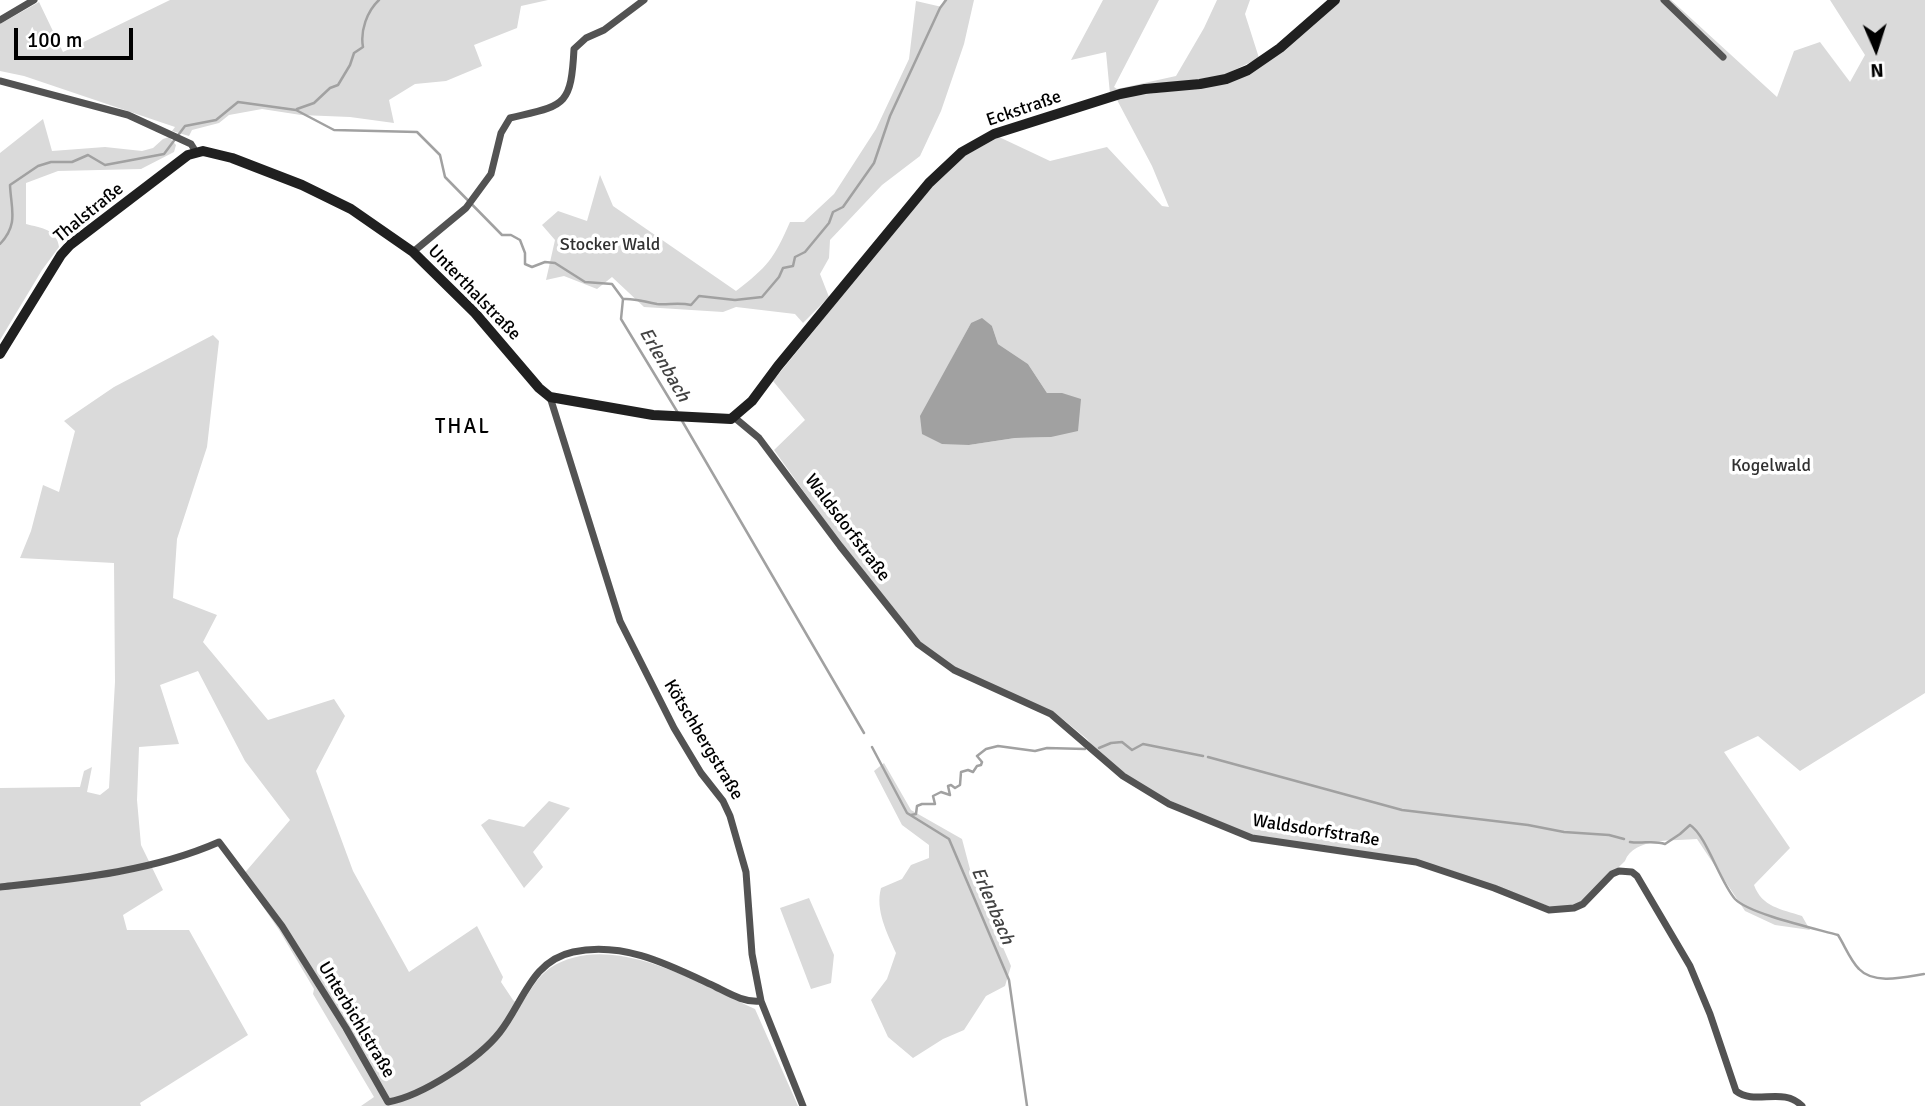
<!DOCTYPE html>
<html>
<head>
<meta charset="utf-8">
<style>
  body { margin:0 }
  #map { position:relative; width:1925px; height:1106px; overflow:hidden; background:#fff; font-family:Signika,sans-serif }
  canvas { display:block }
  .north { position:absolute; left:1841px; top:14px; width:70px; height:70px; -webkit-text-stroke:5px #fff; paint-order:stroke; rotate:177deg; font-size:19px; font-weight:700; line-height:28px; text-align:center; color:#000 }
  .north::after { content:''; display:block; margin:auto; width:24px; height:32px; background:#000; clip-path:polygon(50% 0,100% 100%,50% 72%,0 100%) }
  .scale { position:absolute; left:14px; top:28px; width:119px; height:32px; box-sizing:border-box; border:4px solid #000; border-top:0; padding-left:9px; font-size:21px; line-height:24px; white-space:nowrap; color:#000; -webkit-text-stroke:5px #fff; paint-order:stroke }
</style>
</head>
<body>
<div id="map">
<canvas width="1925" height="1106"></canvas>
<div class="north">N</div>
<div class="scale">100 m</div>
</div>
<script>
const context = document.querySelector('canvas').getContext('2d');
context.lineJoin = 'round';
function fillPath(path, color) {
  context.fillStyle = color;
  context.fill(path, 'evenodd');
}
function trace(path, color, width, dash) {
  context.strokeStyle = color;
  context.lineWidth = width;
  context.lineCap = dash ? 'butt' : 'round';
  context.setLineDash(dash || []);
  context.stroke(path);
}
function drawText(font, color, halo, rows, align = 'center') {
  context.font = font + ' Signika,sans-serif';
  context.lineWidth = 7;
  context.setLineDash([]);
  context.textBaseline = 'middle';
  context.strokeStyle = halo;
  context.fillStyle = color;
  for (const [text, x, y, turn = 0] of rows) {
    context.save();
    context.translate(x, y);
    context.rotate((+turn || 0) * Math.PI / 180);
    context.textAlign = isNaN(turn) ? turn : align;
    if (halo) context.strokeText(text, 0, 0);
    context.fillText(text, 0, 0);
    context.restore();
  }
}
const green = new Path2D(`
  M170,0H548L521,6L517,28L474,45L482,66L446,81L415,84L389,100L394,123L350,117L301,115L262,109L229,115L219,123L192,130L189,136L172,131L175,127L24,76L0,71V24L39,2L63,52Z
  M944,0H974L964,44L941,111L920,156L882,185L830,240L829,258L820,274L829,297L803,323L795,314L736,307L723,312L644,307L612,277L597,289L564,276L546,280L555,240L542,225L558,211L587,221L600,175L613,206L736,291C767,267 774,259 790,222H804L834,194L876,129L909,59L916,1L942,7Z
  M1103,0H1159L1114,87L1117,89L1176,76L1204,28L1217,0H1250L1245,14L1259,58L1224,75L1110,94L1106,52L1071,60Z
  M1339,0H1671L1777,97L1794,51L1820,42L1850,82L1865,55L1830,0H1925V693L1800,771L1758,736L1724,752L1790,848L1754,885C1762,907 1781,909 1802,916L1810,930L1775,925L1745,911L1697,839C1675,841 1634,837 1625,861L1582,903L1573,906L1551,907L1439,866L1254,837L1148,791L1099,754L1087,739L1054,712L955,668L936,656L921,642L843,546L774,450L805,420L773,381L932,185L964,156L999,137L1050,161L1107,147L1162,206L1169,207L1152,166L1116,98L1205,87L1293,42ZM971,323L992,326L998,344L1028,364L1047,393H1062L1051,437L1015,438L969,445L951,360Z
  M43,119L52,151L105,147L142,151L153,148L163,139L169,137L176,145L174,152L141,169L58,171L26,183V224C41,228 57,229 59,247L42,270L0,340V153Z
  M213,335L219,341L207,447L177,539L173,598L217,615L203,642L268,720L334,699L345,716L316,771L353,871L409,972L477,926L503,977L501,982L513,1000L520,1006C529,993 536,978 550,968C611,929 698,983 755,1009L798,1106H361L374,1097L313,994L314,989L279,930L242,876L290,820L245,761L198,671L160,685L179,744L139,747L137,800L141,845L163,890L123,915L127,930H189L248,1035L140,1103L141,1106H0V788L80,787L84,771L92,767L87,792L100,795L109,788L115,682L114,563L20,558L31,531L43,485L59,492L75,431L64,421L114,387Z
  M884,763L911,810L962,839L971,873L1011,966L1005,986L986,996L964,1030L943,1039L913,1058L888,1037L871,1000L887,979L896,953C887,933 875,910 881,888L902,879L911,865L929,858V845L902,825L874,771Z
  M549,801L570,808L533,852L543,867L524,888L481,825L489,819L524,827Z
  M809,898L834,955L831,983L811,989L780,908Z`);
const water = new Path2D(`
  M982,318L992,326L998,344L1028,364L1047,393H1062L1081,399L1078,431L1051,437L1015,438L969,445L942,444L922,434L920,416L971,323Z`);
const stream = new Path2D(`
  M297,109L314,103L330,88L338,85L350,65L354,53L363,47C360,31 367,11 379,0
  M0,244C19,224 11,209 10,185L38,166L51,162H72L88,155L105,165L164,154L185,126L216,120L238,102L296,110L334,130L417,132L440,155L445,177L502,235H511L520,240L525,253V264L532,267L545,262L555,263L585,282L612,284L623,299L621,319L678,413
  M623,299C636,298 644,302 657,304C668,305 679,302 691,305L699,296L735,300L762,297L779,277L783,268L793,266L795,257L805,252L829,223L833,212L843,207L874,163L890,116L940,8L946,0
  M681,419L864,733
  M872,747L907,813L949,839L1009,980L1027,1106
  M1099,748L1111,743L1122,742L1132,750L1143,744L1203,756
  M1208,757L1402,810L1528,825L1564,832L1609,835L1624,839
  M911,815L916,814L917,806L922,804H935L933,796L941,792L950,795L948,786L951,785L955,788L960,785L961,772L968,770L973,772L977,766L981,765L982,762L977,756L986,749L998,746L1035,751L1047,748L1085,749
  M1630,842C1642,844 1654,840 1665,844L1680,834L1690,825C1706,835 1720,882 1735,899C1749,914 1817,929 1838,935C1845,946 1850,960 1859,969C1874,985 1905,977 1924,974`);
const street = new Path2D(`
  M1664,0L1723,57
  M0,20L34,0
  M0,81L128,115L191,144L196,152
  M413,252L466,208L491,174L501,133L510,118C564,105 571,108 574,49L586,38L604,30L644,0
  M550,397L620,621L674,728L701,773L723,801L730,816L746,872L752,954L761,1001L803,1106
  M735,418L759,438L840,546L918,644L954,670L1051,714L1123,776L1169,804L1252,838L1416,862L1494,888L1549,910L1574,908L1583,904L1612,874L1619,871L1632,872L1637,876L1690,966L1710,1014L1736,1091C1755,1106 1783,1086 1802,1106
  M0,887C74,879 151,872 219,842L282,926L346,1028L388,1102C422,1096 479,1059 500,1032C523,1003 531,961 573,952C625,941 671,966 716,987C730,994 745,1003 761,1001`);
const secondary = new Path2D(`
  M0,354L61,255L70,245L188,155L203,151L232,158L302,185L351,209L413,252L475,313L539,388L550,397L653,415L731,419L752,401L778,366L929,183L962,152L994,134L1120,94L1145,89L1200,84L1226,79L1248,70L1280,48L1335,0`);
const streetNames = [
  ["Eckstraße",1024,109,-19],
  ["Thalstraße",89,213,-39],
  ["Unterthalstraße",474,293,46],
  ["Waldsdorfstraße",847,528,53],
  ["Kötschbergstraße",703,740,59],
  ["Waldsdorfstraße",1316,831,9],
  ["Unterbichlstraße",356,1020,59]
];
const parkNames = [
  ["Stocker Wald",610,245],
  ["Kogelwald",1771,466]
];
const waterNames = [
  ["Erlenbach",664,365,60],
  ["Erlenbach",992,906,67]
];
const quarterNames = [
  ["THAL",463,427]
];
fillPath(green, '#dadada');
fillPath(water, '#a1a1a1');
trace(stream, '#a1a1a1', 2.5);
trace(street, '#535353', 7);
trace(secondary, '#202020', 10);
drawText('18px', '#000', '#fff', streetNames);
drawText('18px', '#313131', '#fff', parkNames);
drawText('italic 19px', '#424242', '#fff', waterNames);
context.letterSpacing = '2px';
drawText('21px', '#000', '#fff', quarterNames);
context.letterSpacing = '0px';
</script>
</body>
</html>
